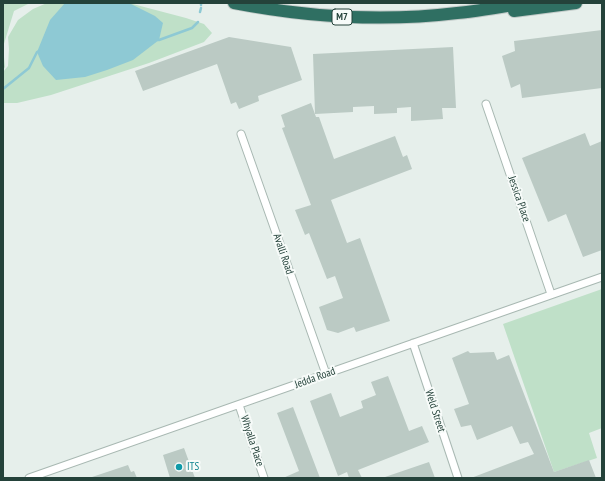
<!DOCTYPE html>
<html>
<head>
<meta charset="utf-8">
<style>
  body { margin:0 }
  #map { position:relative; width:605px; height:481px; overflow:hidden; background:#e6efeb; font-family:"PT Sans Narrow",sans-serif }
  canvas { display:block }
  .frame { position:absolute; inset:0; border:4px solid #24423a; pointer-events:none }
</style>
</head>
<body>
<div id="map">
<canvas width="605" height="481"></canvas>
<div class="frame"></div>
</div>
<script>
const context = document.querySelector('canvas').getContext('2d');
context.lineJoin = 'round';
function fillPath(path, color) {
  context.fillStyle = color;
  context.fill(path, 'evenodd');
}
function trace(path, color, width, dash) {
  context.strokeStyle = color;
  context.lineWidth = width;
  context.lineCap = dash ? 'butt' : 'round';
  context.setLineDash(dash || []);
  context.stroke(path);
}
function drawText(font, color, halo, rows, align = 'center') {
  context.font = font + ' "PT Sans Narrow",sans-serif';
  context.lineWidth = 4;
  context.setLineDash([]);
  context.textBaseline = 'middle';
  context.strokeStyle = halo;
  context.fillStyle = color;
  for (const [text, x, y, turn = 0] of rows) {
    context.save();
    context.translate(x, y);
    context.rotate((+turn || 0) * Math.PI / 180);
    context.textAlign = isNaN(turn) ? turn : align;
    if (halo) context.strokeText(text, 0, 0);
    context.fillText(text, 0, 0);
    context.restore();
  }
}
const green = new Path2D(`
  M3,3H30L14,11L3,47L5,67L3,70Z
  M47,3H129L186,18L204,24L212,33L204,42L149,63L51,95L17,103H3V72L8,66L9,49L8,37L18,20L33,9Z
  M602,289V428L589,433L597,458L554,472L503,324Z`);
const water = new Path2D(`
  M65,3H129L155,16L163,23L159,40L133,60L107,70L85,77L56,80L43,66L37,52L50,20Z`);
const stream = new Path2D(`
  M201,5V3
  M200,12L201,8
  M157,40H159L192,28L198,22
  M3,89L29,68L37,52L39,51`);
const building = new Path2D(`
  M602,30V88L522,98L520,84L511,88L502,56L515,51L514,41Z
  M229,37L291,47L302,80L258,96L259,101L239,109L236,102L231,104L217,64L143,91L135,71Z
  M453,47L456,108H442L443,119L411,121V107L397,108V113L374,114V106L353,107V112L315,114L313,54Z
  M311,103L316,117H319L334,159L395,136L403,157L407,155L412,169L331,200L347,243L360,238L390,321L356,332L354,327L338,333L327,330L319,307L343,298L335,276L327,279L309,233L305,235L295,210L311,205L282,128L285,127L281,115Z
  M585,133L590,146L602,141V250L583,257L566,214L548,222L522,158Z
  M468,351L470,353L494,352L497,360L509,355L554,472L589,460L596,478H471L534,454L528,442L520,444L512,426L477,440L471,425L461,427L454,409L469,404L452,358Z
  M388,376L409,431L422,426L429,442L358,470L362,478H349L347,472L338,476L310,401L331,393L340,417L363,408L361,401L376,395L371,382Z
  M293,407L320,478H283L299,471L277,413Z
  M184,448L195,478H170L163,455Z
  M429,462L435,478H386L385,477Z
  M128,465L131,472L134,471L137,478H93L92,477Z`);
const street = new Path2D(`
  M486,104L551,294
  M241,134L326,374
  M413,343L458,478
  M239,405L264,478
  M29,478L602,277`);
const highway = new Path2D(`
  M234,3C307,17 383,22 457,13C479,11 501,7 523,3
  M514,11L576,3`);
const markers = [
  [179,467,4,"#0f9aa8"]
];
const shields = [
  [342,17,20]
];
const shieldNames = [
  ["M7",342,17]
];
const streetNames = [
  ["Jessica Place",519,199,71],
  ["Avalli Road",283,254,71],
  ["Jedda Road",315,378,-20],
  ["Weld Street",435,411,72],
  ["Whyalla Place",252,441,72]
];
const cultureNames = [
  ["ITS",187,467]
];
fillPath(green, '#bfe0c8');
fillPath(water, '#8ec9d4');
trace(stream, '#8ec9d4', 2.5);
fillPath(building, '#bbcac4');
trace(street, '#a8b8b2', 9);
trace(highway, '#c2cac8', 14);
trace(street, '#fff', 7);
trace(highway, '#2f6f62', 12);
for (const [x, y, r, color] of markers) {
  const dot = new Path2D();
  dot.arc(x, y, r, 0, 2 * Math.PI);
  context.fillStyle = color;
  context.fill(dot);
  trace(dot, '#f7fbf9', 1.5);
}
for (const [x, y, w] of shields) {
  const box = new Path2D();
  box.roundRect(x - w / 2, y - 8, w, 16, 3);
  context.fillStyle = '#f7fbf9';
  context.fill(box);
  trace(box, '#24423a', 1);
}
drawText('bold 10px', '#24423a', null, shieldNames);
drawText('11px', '#24423a', '#f7fbf9', streetNames);
drawText('11px', '#0d838f', '#f7fbf9', cultureNames, 'left');
</script>
</body>
</html>
